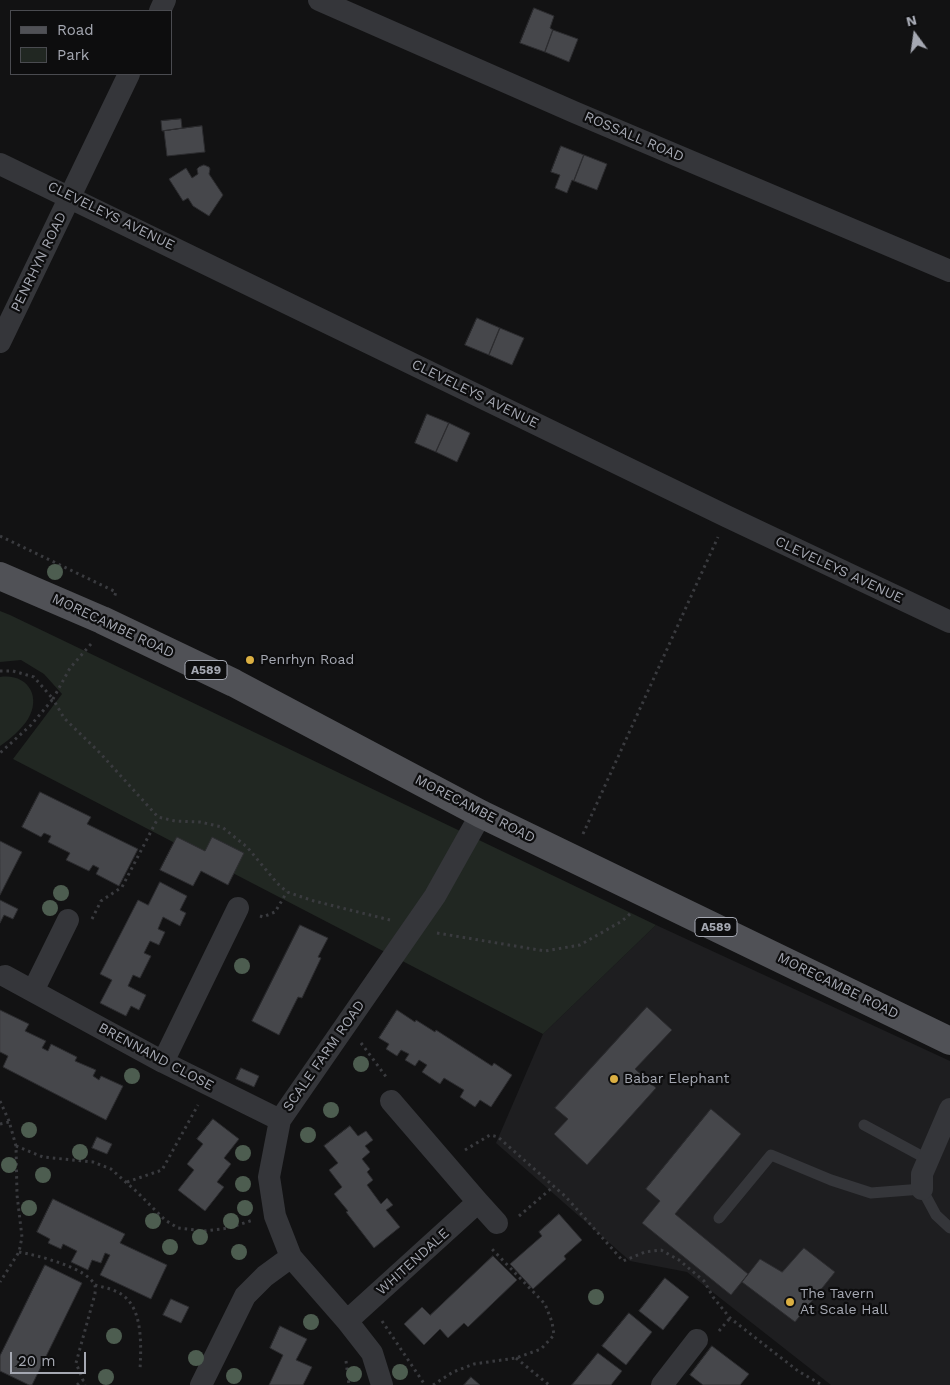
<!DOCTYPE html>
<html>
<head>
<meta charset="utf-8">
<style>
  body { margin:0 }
  #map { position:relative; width:950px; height:1385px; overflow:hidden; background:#121213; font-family:"Work Sans",sans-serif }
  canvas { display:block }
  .legend { position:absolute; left:10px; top:10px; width:162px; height:65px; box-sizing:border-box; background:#0d0d0e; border:1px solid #4a4b50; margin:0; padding:6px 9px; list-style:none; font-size:15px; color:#a5a8b2 }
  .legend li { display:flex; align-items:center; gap:10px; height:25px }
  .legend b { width:25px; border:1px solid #4a4b50 }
  .north { position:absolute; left:890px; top:10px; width:50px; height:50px; -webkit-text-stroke:4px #0d0d0e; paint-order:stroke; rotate:346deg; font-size:14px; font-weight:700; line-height:20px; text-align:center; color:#a5a8b2 }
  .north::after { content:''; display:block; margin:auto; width:18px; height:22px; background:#a5a8b2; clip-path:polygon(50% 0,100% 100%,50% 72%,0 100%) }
  .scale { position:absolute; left:10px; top:1352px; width:76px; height:22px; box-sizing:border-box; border:2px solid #a5a8b2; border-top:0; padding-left:6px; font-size:15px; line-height:18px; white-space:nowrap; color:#a5a8b2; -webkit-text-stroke:4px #0d0d0e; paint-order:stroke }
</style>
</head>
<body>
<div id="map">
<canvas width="950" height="1385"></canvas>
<ul class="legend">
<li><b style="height:6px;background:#505156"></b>Road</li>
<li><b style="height:14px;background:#212722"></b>Park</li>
</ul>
<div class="north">N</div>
<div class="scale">20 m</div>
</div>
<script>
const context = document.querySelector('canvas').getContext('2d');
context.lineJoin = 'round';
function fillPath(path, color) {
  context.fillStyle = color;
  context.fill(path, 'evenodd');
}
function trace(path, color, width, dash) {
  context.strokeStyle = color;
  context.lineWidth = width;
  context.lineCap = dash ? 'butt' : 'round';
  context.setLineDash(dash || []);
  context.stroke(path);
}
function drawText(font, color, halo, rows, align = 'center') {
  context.font = font + ' "Work Sans",sans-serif';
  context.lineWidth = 4.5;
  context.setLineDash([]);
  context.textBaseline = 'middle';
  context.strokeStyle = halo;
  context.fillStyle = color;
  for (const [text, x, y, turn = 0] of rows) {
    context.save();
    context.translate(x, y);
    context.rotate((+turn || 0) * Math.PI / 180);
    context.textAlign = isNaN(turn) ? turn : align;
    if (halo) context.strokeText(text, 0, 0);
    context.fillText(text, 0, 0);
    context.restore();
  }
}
const built = new Path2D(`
  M656,925L950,1061V1385H831L687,1272L630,1261L496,1143L543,1034Z`);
const green = new Path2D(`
  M0,611L10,615L656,925L543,1034L13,759L62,694L44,674L21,660L0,662Z
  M0,677C27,673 42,696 28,719C22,729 9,740 0,746Z`);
const building = new Path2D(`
  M534,8L554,16L550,28L553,30L545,52L520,43Z
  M553,30L578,39L569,62L545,52Z
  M181,119L182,128L162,131L161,121Z
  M202,126L205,152L167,156L164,131Z
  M561,146L584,155L574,181L572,180L567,193L555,188L560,175L551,172Z
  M584,155L607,164L597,190L574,181Z
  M204,165L209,167L210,169L209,174L223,195L209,216L193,206L188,198L183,201L169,179L186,168L192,178L198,174L197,169L199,167Z
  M477,318L500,328L489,355L465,345Z
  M500,328L524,338L512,365L489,355Z
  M427,414L449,423L436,452L415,443Z
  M449,423L470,433L457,462L436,452Z
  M40,792L91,817L87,824L138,849L119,886L96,874L99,868L93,865L89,871L66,860L70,853L48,842L51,836L44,833L41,837L22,827Z
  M177,837L205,851L212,837L244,853L228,885L201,871L193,886L160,870Z
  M0,841L22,852L0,895Z
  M160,882L187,896L180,910L186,913L180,926L163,917L158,929L165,932L159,945L150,941L144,953L151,956L140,978L133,975L128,986L146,995L139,1010L131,1006L126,1016L100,1003L112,980L100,974L138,900L148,905Z
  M0,900L18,909L13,919L4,915L0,923Z
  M300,925L328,938L318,957L321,958L302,998L298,997L279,1035L252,1021Z
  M647,1007L672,1030L635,1069L656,1088L587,1165L554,1134L568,1119L555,1108Z
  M0,1010L29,1024L25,1031L46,1041L42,1048L48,1051L51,1044L77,1057L75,1061L96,1070L93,1076L99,1080L101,1076L123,1086L106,1120L3,1067L8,1056L0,1052Z
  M397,1010L415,1022L416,1020L435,1032L436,1030L492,1066L494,1063L512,1075L491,1107L480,1100L475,1107L460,1097L464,1090L444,1078L440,1084L422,1072L427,1065L419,1060L415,1066L405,1060L409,1054L401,1050L397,1056L386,1049L389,1044L379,1038Z
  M241,1068L259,1076L254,1087L236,1079Z
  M711,1109L741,1134L675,1214L748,1274L731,1295L642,1223L660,1201L646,1189Z
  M213,1119L239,1139L224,1158L231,1164L217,1182L224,1187L205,1211L178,1190L194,1170L187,1164L203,1144L197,1139Z
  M350,1126L358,1136L366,1131L373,1140L365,1146L370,1152L362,1159L370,1169L367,1172L373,1180L367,1185L381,1204L387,1198L393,1205L386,1210L400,1227L374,1248L346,1212L348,1211L334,1194L342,1187L329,1170L338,1163L324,1146Z
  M97,1137L112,1144L107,1154L92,1148Z
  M53,1199L125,1234L120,1243L167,1265L151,1299L100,1275L110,1255L105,1253L101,1263L92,1260L88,1270L71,1262L77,1251L63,1244L61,1249L48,1243L50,1239L37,1232Z
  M559,1214L582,1240L564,1256L566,1259L533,1289L510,1264L542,1236L539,1232Z
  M804,1248L835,1272L795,1322L742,1282L760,1259L782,1272Z
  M493,1256L517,1280L468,1327L464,1323L448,1338L440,1329L424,1345L404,1324L422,1307L430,1315Z
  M45,1265L82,1283L32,1385H29L0,1371V1356Z
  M665,1278L689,1297L663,1330L639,1311Z
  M171,1299L189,1307L181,1323L163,1315Z
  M629,1313L652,1332L626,1365L602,1346Z
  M280,1326L307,1339L296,1360L312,1367L303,1385H269L283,1355L270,1348Z
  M712,1346L749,1374L740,1385H703L690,1375Z
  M598,1353L622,1371L611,1385H572Z
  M471,1377L480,1385H464Z`);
const path = new Path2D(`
  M0,536L116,592L114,598
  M91,644L70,668L53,699L64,718L100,753L158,817L175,821L200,822L222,827L247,847L277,883L287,892L314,901L390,920
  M0,671H13L34,677L53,699L31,725L0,753
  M583,834L718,537
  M260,916L263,917L275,912L287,892
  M92,919L101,901L122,887L158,818
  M437,933L545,951L580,945L622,921L630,914
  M361,1043L387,1078
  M0,1101L9,1121L16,1146L17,1195L22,1237L19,1252L0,1282
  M0,1124L9,1122
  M16,1146L43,1157L93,1162L111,1169L137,1192L165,1220L178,1228L204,1231L229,1228L253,1220
  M465,1150L490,1135L498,1137L566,1197L623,1261L645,1252L661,1250L679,1260L704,1281L713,1297L730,1318L798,1371L822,1385
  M127,1182L162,1170L198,1105
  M519,1216L553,1187
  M19,1252C36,1255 89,1268 95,1286C96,1288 95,1291 95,1294L76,1363L85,1385
  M95,1285C106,1288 119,1290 127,1299C143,1315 141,1349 140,1370
  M382,1321L425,1385
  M719,1331L730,1318
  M516,1358L549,1385
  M346,1361L349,1385
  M77,1385L83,1380
  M433,1385L453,1372L474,1364L516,1358L541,1349L554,1335L552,1322L545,1304L490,1247`);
const service = new Path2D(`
  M864,1125L927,1159
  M719,1218L771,1155L831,1180L871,1193L922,1189L936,1215L950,1228`);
const minor = new Path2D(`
  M319,0L574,112L950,271
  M160,11L165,0
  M0,164L728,517L950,622
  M0,342L129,74
  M5,976L163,1062L280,1120
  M33,991L68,920
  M163,1062L238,908
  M922,1189V1174L950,1109
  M478,1202L497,1223
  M347,1321L478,1202L391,1101
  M201,1385L245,1296L265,1276L291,1257
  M382,1385L372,1353L347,1321L291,1257L275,1216L269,1177L280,1120L435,896L481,814
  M662,1385L697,1340`);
const primary = new Path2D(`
  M0,576L102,620L234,683L481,814L950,1041`);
const trees = [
  [55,572],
  [61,893],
  [50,908],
  [242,966],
  [361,1064],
  [132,1076],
  [331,1110],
  [29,1130],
  [308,1135],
  [80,1152],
  [243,1153],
  [9,1165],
  [43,1175],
  [243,1184],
  [29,1208],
  [245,1208],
  [153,1221],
  [231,1221],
  [200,1237],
  [170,1247],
  [239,1252],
  [596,1297],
  [311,1322],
  [114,1336],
  [196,1358],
  [400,1372],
  [354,1374],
  [234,1376],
  [106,1377]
];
const markers = [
  [250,660,5,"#dbaf42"],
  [614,1079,5,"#dbaf42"],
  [790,1302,5,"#dbaf42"]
];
const shields = [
  [206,670,42],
  [716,927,42]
];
const shieldNames = [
  ["A589",206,670],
  ["A589",716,927]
];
const streetNames = [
  ["ROSSALL ROAD",634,137,23],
  ["CLEVELEYS AVENUE",111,216,26],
  ["PENRHYN ROAD",39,262,-64],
  ["CLEVELEYS AVENUE",475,394,26],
  ["CLEVELEYS AVENUE",839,570,25],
  ["MORECAMBE ROAD",113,626,25],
  ["MORECAMBE ROAD",475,809,27],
  ["MORECAMBE ROAD",838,986,26],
  ["SCALE FARM ROAD",324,1056,-55],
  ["BRENNAND CLOSE",156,1057,28],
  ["WHITENDALE",413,1262,-42]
];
const poiNames = [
  ["Penrhyn Road",260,660],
  ["Babar Elephant",624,1079],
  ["The Tavern",800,1294],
  ["At Scale Hall",800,1310]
];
fillPath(built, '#1e1e20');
fillPath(green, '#212722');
fillPath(building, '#46474b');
trace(building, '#2c2c2f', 1);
trace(path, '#3a3b3f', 3, [2.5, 4]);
trace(service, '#35363a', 11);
trace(minor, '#35363a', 22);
trace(primary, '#505156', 28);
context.fillStyle = '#4d5d50';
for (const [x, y] of trees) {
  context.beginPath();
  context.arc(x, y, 8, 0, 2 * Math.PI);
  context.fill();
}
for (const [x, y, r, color] of markers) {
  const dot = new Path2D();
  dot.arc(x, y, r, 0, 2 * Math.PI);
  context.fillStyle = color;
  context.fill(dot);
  trace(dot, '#0d0d0e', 2);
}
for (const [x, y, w] of shields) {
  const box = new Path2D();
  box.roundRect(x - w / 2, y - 9.5, w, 19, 4);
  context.fillStyle = '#0d0d0e';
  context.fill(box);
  trace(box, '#a5a8b2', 1);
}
drawText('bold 12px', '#a5a8b2', null, shieldNames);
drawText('14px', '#a5a8b2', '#0d0d0e', streetNames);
drawText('14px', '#a5a8b2', '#0d0d0e', poiNames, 'left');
</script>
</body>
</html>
